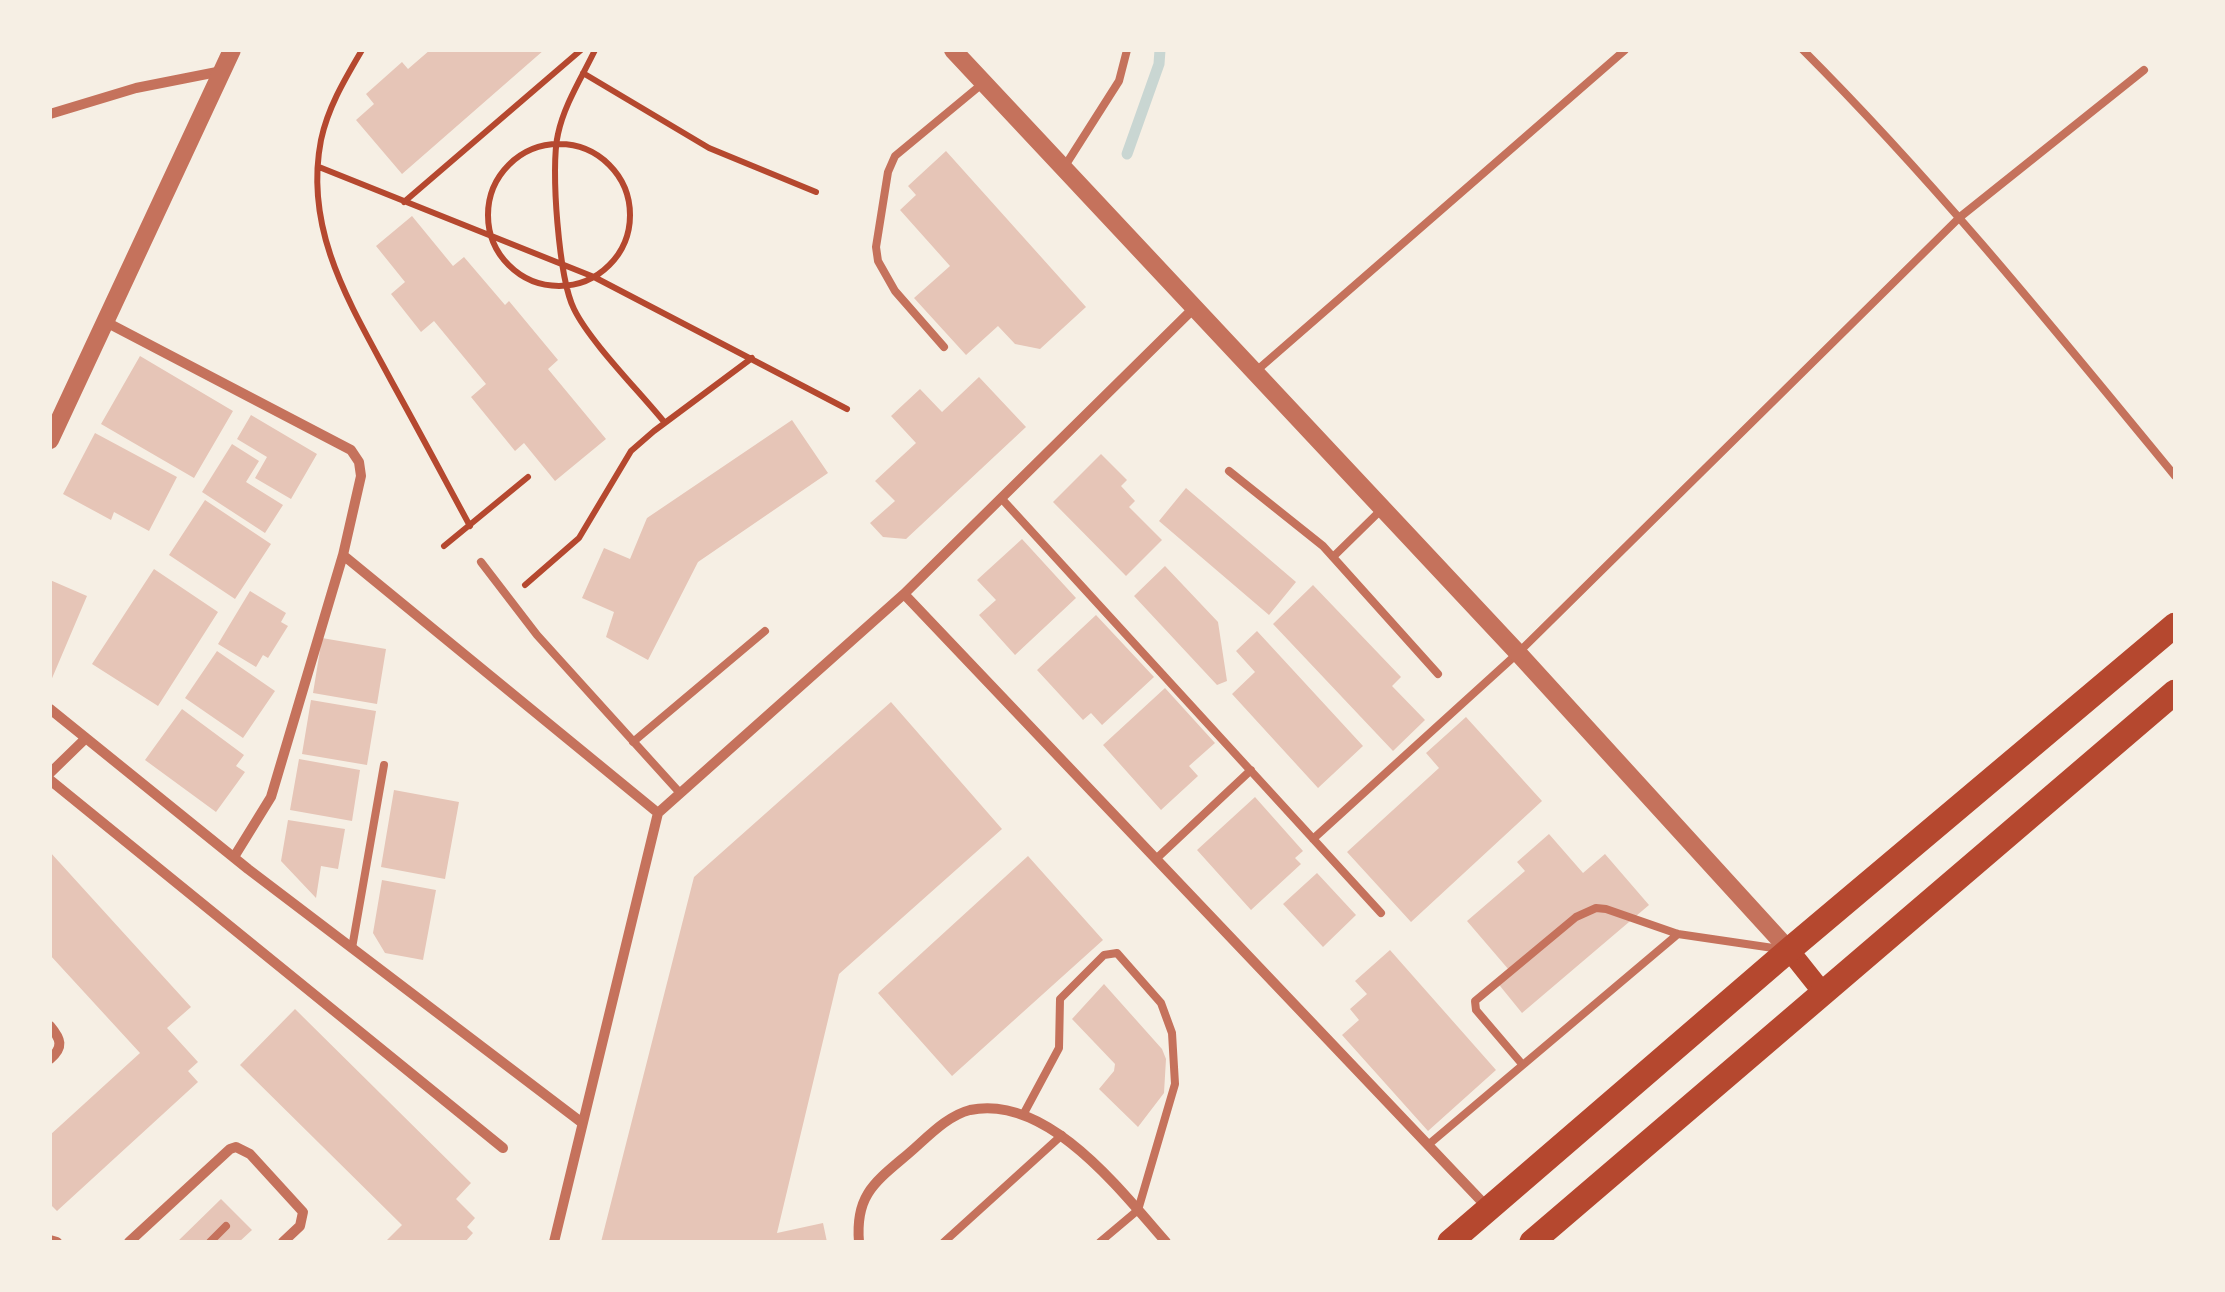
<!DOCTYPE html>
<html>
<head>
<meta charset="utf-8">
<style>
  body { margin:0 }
  #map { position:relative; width:2225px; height:1292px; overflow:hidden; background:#f6efe4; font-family:Lora,serif }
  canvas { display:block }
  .frame { position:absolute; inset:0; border:52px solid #f6efe4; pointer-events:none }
</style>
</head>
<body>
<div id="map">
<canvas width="2225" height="1292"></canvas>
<div class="frame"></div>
</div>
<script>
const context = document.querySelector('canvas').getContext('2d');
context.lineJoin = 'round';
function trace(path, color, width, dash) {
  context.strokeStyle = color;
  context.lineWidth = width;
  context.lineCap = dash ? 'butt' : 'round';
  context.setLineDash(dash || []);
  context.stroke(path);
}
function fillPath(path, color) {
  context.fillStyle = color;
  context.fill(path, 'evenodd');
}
const stream = new Path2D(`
  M1127,154L1159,64L1160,50`);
const building = new Path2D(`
  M430,50H544L402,174L356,120L374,104L366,94L402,62L408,69Z
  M946,151L1086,307L1040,349L1015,344L998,326L966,355L914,298L950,266L900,210L916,195L908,186Z
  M412,216L453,266L464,257L505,305L509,301L558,360L548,369L606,439L555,481L524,443L515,451L471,397L486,384L434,321L421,332L391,294L405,282L376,246Z
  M140,356L233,411L194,478L101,424Z
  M979,377L1026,427L906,539L883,537L870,523L895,501L875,481L916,443L891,416L920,389L942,412Z
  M251,415L317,454L291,499L255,478L267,457L237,439Z
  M792,420L828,473L698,562L648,660L606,637L614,612L582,598L604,548L630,559L647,518Z
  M95,433L177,477L149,531L114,512L111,520L63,494Z
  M232,444L259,461L246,482L283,505L265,533L202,492Z
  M1101,454L1127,480L1121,486L1135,501L1129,507L1162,540L1126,576L1053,502Z
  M1186,488L1296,582L1269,615L1159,521Z
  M205,500L271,544L235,599L169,555Z
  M1022,539L1076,598L1015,655L979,615L996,600L977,580Z
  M1165,566L1218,622L1227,681L1217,685L1134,596Z
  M154,569L218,612L158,706L92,664Z
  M50,580L87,596L50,683Z
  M1313,585L1401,677L1392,686L1425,720L1393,751L1273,624Z
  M250,591L286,613L281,622L288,626L268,658L263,655L256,667L218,644Z
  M1096,615L1154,677L1102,725L1091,713L1083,720L1037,670Z
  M1257,631L1363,746L1318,788L1232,694L1255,672L1236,651Z
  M322,638L386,649L377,704L313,693Z
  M217,651L275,691L243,738L185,698Z
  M1165,688L1215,743L1189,766L1198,776L1161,810L1103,745Z
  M311,700L376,711L367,765L302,754Z
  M891,702L1002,829L839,974L777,1233L823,1223L827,1242H601L694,877Z
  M182,709L244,755L236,766L245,772L216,812L145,760Z
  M1466,717L1542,801L1411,922L1347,852L1439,768L1426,753Z
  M299,759L360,770L352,821L290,810Z
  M394,790L459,802L445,879L381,867Z
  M1255,797L1303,851L1295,858L1301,864L1251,910L1197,850Z
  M288,820L345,829L338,869L321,866L316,898L281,861Z
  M1549,834L1583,873L1605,854L1649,905L1522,1013L1496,981L1509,970L1467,921L1525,871L1517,862Z
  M50,852L191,1007L167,1028L198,1062L188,1071L198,1082L57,1211L50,1204V1135L140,1053L50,955Z
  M1028,856L1103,940L952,1076L878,993Z
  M1317,873L1356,915L1323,947L1283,904Z
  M382,880L436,890L423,960L385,953L373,933Z
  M1390,950L1496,1070L1428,1131L1342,1035L1359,1020L1350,1009L1367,994L1355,981Z
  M1104,984L1162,1049L1166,1059L1164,1093L1138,1127L1099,1089L1114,1071L1115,1064L1072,1019Z
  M295,1009L471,1183L456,1199L475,1218L467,1227L473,1233L465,1242H385L402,1225L240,1065Z
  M221,1199L252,1230L239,1242H177Z`);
const path = new Path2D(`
  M362,50C345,79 328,107 321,140C303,232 352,307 393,384C419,431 444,478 470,526
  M595,50C582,77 564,105 558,134C550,167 559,279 574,309C590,342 640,392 665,423
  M583,73L709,148L816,192
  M488 215a71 71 0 1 1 142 0a71 71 0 1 1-142 0Z
  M319,167L594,277L847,409
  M404,202L581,50
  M444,546L528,477
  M525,585L579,538L631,451L654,431L752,358`);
const service = new Path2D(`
  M1803,50C1937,184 2055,330 2175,476
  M1063,169L1119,81L1127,50
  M944,347L895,291L878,261L876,247L888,172L895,156L982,84
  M1255,372L1625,50
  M1229,471L1323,546L1438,674
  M1001,498L1381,913
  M1333,557L1383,508
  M481,562L537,635L680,793
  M633,742L765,631
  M1313,839L1518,653L1960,217L2144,70
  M1156,859L1251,770
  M352,948L384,765
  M1522,1064L1476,1010L1475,1001L1576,917L1596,908L1606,909L1678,934L1780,949
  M1023,1115L1059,1048L1060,999L1104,955L1117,953L1161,1003L1172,1033L1175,1084L1138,1210L1100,1242
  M1428,1145L1678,934
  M210,1242L226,1226
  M944,1242L1062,1135`);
const minor = new Path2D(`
  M50,114L136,88L222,71
  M106,322L351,450L359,462L361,476L343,555L271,797L234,857
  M343,555L658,813
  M904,594L1488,1208
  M50,709L248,869L581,1122
  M50,773L86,738
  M50,780L503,1148
  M50,1026C61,1039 64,1047 50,1059
  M50,1240L57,1242
  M129,1242L230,1149L236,1147L250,1154L303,1212L300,1226L283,1242
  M554,1242L658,813L904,594L1194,308
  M859,1242C855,1195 875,1182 908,1154C926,1139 946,1116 970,1110C1048,1094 1121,1191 1166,1242`);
const tertiary = new Path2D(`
  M953,50L1518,653L1789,950
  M50,440L232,50`);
const secondary = new Path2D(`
  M1789,950L1824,994`);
const primary = new Path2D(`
  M1450,1242L1789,950L2175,625
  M1532,1242L2175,692`);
trace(stream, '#c9d6d2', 11);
fillPath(building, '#e6c5b7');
trace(path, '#b5482f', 6);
trace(service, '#c5725c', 8);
trace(minor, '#c5725c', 10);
trace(tertiary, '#c5725c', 18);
trace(secondary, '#b5482f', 20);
trace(primary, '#b5482f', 25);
</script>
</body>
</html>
